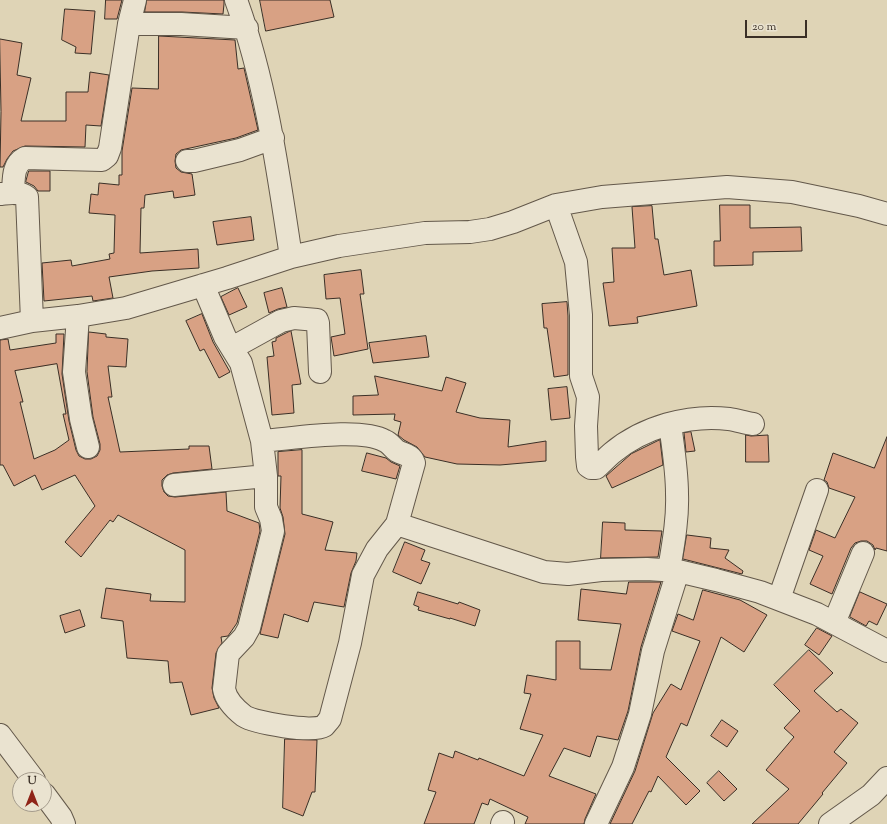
<!DOCTYPE html>
<html>
<head>
<meta charset="utf-8">
<style>
  body { margin:0 }
  #map { position:relative; width:887px; height:824px; overflow:hidden; background:#dfd4b6; font-family:"Sorts Mill Goudy",serif }
  canvas { display:block }
  .north { position:absolute; left:12px; top:772px; width:40px; height:40px; box-sizing:border-box; background:#eae3d0; border:1px solid #a49b8c; border-radius:50%; rotate:0deg; font-size:11px; font-weight:700; line-height:16px; text-align:center; color:#3a2f26 }
  .north::after { content:''; display:block; margin:auto; width:14px; height:18px; background:#8f2418; clip-path:polygon(50% 0,100% 100%,50% 72%,0 100%) }
  .scale { position:absolute; left:745px; top:20px; width:62px; height:18px; box-sizing:border-box; border:2px solid #3a2f26; border-top:0; padding-left:5px; font-size:12px; line-height:14px; white-space:nowrap; color:#3a2f26; -webkit-text-stroke:3px #eae3d0; paint-order:stroke }
</style>
</head>
<body>
<div id="map">
<canvas width="887" height="824"></canvas>
<div class="north">U</div>
<div class="scale">20 m</div>
</div>
<script>
const context = document.querySelector('canvas').getContext('2d');
context.lineJoin = 'round';
function fillPath(path, color) {
  context.fillStyle = color;
  context.fill(path, 'evenodd');
}
function trace(path, color, width, dash) {
  context.strokeStyle = color;
  context.lineWidth = width;
  context.lineCap = dash ? 'butt' : 'round';
  context.setLineDash(dash || []);
  context.stroke(path);
}
const building = new Path2D(`
  M106,0H122L117,19H105Z
  M147,0H224V4L223,14L182,12H145Z
  M260,0H330L334,17L266,31Z
  M65,9L95,11L91,54L75,53L76,47L62,40Z
  M159,36L235,40L238,69L244,68L258,130L236,138L181,150L176,154L175,161L176,168L181,172L192,174L195,195L174,198L173,191L145,195L144,208H141L140,253L198,249L199,268L152,271L109,277L113,298L93,301L92,296L44,301L42,263L71,260L72,266L110,259L109,254L114,253L115,215L89,213L91,194L98,195L99,183L119,185V175H122V151L132,88L158,89Z
  M0,39L22,43L17,75L31,78L21,121H66V92H88L90,72L109,75L101,126L86,125L85,147L25,146L13,151L7,159L3,167H0L1,112Z
  M29,171H50V191H38L34,186L26,182Z
  M720,205H750V228L801,227L802,251L753,252V265L714,266V241H720Z
  M652,206L655,239H658L664,275L691,270L697,306L637,317L638,323L609,326L603,283L614,282L612,248H635L632,207Z
  M251,217L254,240L217,245L213,222Z
  M361,270L364,294H360L368,349L334,356L331,337L345,334L340,298L326,299L324,275Z
  M238,288L247,307L229,315L221,297Z
  M282,288L287,307L278,309L269,313L264,293Z
  M567,302L568,316V375L554,377L547,328H544L542,304Z
  M202,314L213,342L230,372L219,378L204,349L200,351L186,321Z
  M291,331L301,384L292,385L294,413L272,415L267,357L274,356L272,342L276,341V338L286,333Z
  M89,332L106,334V337L128,339L126,367L108,366L112,397H108L120,452L189,449V446H209L212,469L173,473L167,475L162,480V486L164,492L168,496L175,497L226,492L227,511L259,523L260,531L237,623L228,636L221,637L222,643L216,653L212,688L214,698L219,708L191,715L182,682L170,683L168,661L127,658L123,621L101,618L106,588L151,594L150,601L185,602V550L118,515L113,522L110,520L81,557L65,542L95,506L75,475L42,490L35,475L14,486L3,465H0V340L8,339L10,350L56,343V334H64L62,374L69,421L76,450L79,456L85,459H91L97,456L100,450V444L93,417L87,372ZM57,364L66,414H63L69,440L55,450L34,459L20,402H23L15,371Z
  M426,336L429,357L373,363L369,343Z
  M375,376L442,391L446,377L466,383L456,412L480,418L510,420L508,447L546,441V461L500,465L457,464L425,457L417,447L404,440L398,435L401,422L394,420L395,414L353,415V396L378,395Z
  M567,387L570,418L551,420L548,389Z
  M691,432L695,451L686,452L684,433Z
  M746,435L751,436L768,435L769,462H746Z
  M887,437V551L876,548L875,550L873,545L867,541H861L855,543L851,548L832,594L810,584L823,556L809,550L816,530L835,538L855,497L829,488L827,482L824,480L833,453L874,468Z
  M660,440L663,465L612,488L606,476L631,454Z
  M302,450V514L333,522L325,550L357,553L356,561L351,573L344,607L314,602L308,622L284,614L278,638L260,634L285,534L283,517L280,508L281,476H278V452Z
  M367,453L386,458L391,462L400,466L396,479L362,471Z
  M603,522L625,523V530L662,531L658,557L601,558Z
  M687,535L711,538L710,548L729,550L725,558L743,571L742,574L683,559Z
  M405,542L425,550L421,560L430,563L421,584L393,572Z
  M629,582H661L641,647L628,711L618,740L597,736L590,757L564,748L549,776L596,794L585,819L584,824H525L528,817L490,799L488,805L482,803L474,824H424L436,792L428,790L439,753L453,758L455,751L478,760L479,758L524,776L543,735L520,729L531,694L524,693L527,675L556,680V641H580V669L611,670L621,624L578,620L581,589L626,594Z
  M703,590L740,600L767,615L744,652L721,637L687,726L681,723L666,757L700,791L686,805L658,776L651,792L649,791L632,824H610L635,771L653,713L671,684L681,690L700,641L672,631L678,614L693,620Z
  M418,592L458,604L459,602L480,610L475,626L450,618V619L418,610L419,607L414,605Z
  M860,592L887,604L877,625L869,621L866,626L850,617Z
  M80,610L85,626L65,633L60,616Z
  M817,628L832,636L819,655L805,645Z
  M809,650L833,673L814,691L837,712L841,709L858,723L834,752L847,763L822,793L823,794L798,824H752L789,789L766,770L794,737L784,728L800,711L774,685Z
  M722,720L738,731L727,747L711,736Z
  M285,739L317,740L315,792H312L303,816L283,808Z
  M719,771L737,789L724,801L707,783Z`);
const minor = new Path2D(`
  M236,0C266,82 278,171 291,257
  M129,24H181L247,28
  M187,161H194L240,150L273,138
  M13,193C14,179 12,165 25,158L102,160L107,156L110,148L129,24L135,0
  M1,194C10,193 19,191 27,197L32,321
  M556,205L576,262L581,315V376L588,397L586,426L587,457L588,466L591,468H596C602,463 606,458 612,453C643,427 689,414 729,419C737,420 745,423 753,424
  M203,285L225,337L241,363L262,441L266,476V507L271,519L273,531L249,628L244,637L228,654L224,689C226,700 235,709 244,716C255,723 313,733 324,726C326,724 328,721 330,719L350,643L363,575L377,549L397,524
  M78,316L74,372L81,419L88,447
  M0,328L32,321L78,316L126,308L227,278L291,257L339,246L425,233L470,232L490,229L513,222L556,205L602,197L727,187L792,192L859,206L887,214
  M232,348L281,321L294,318L317,320L318,323L320,372
  M262,441C292,439 360,427 385,441C390,443 393,448 397,451C404,455 411,454 414,463L397,524L544,572L568,574L601,570L647,569L678,571L716,580L760,592L817,614L887,651
  M174,485L266,476
  M669,570C673,545 678,519 677,494C677,470 673,447 670,424
  M779,599L817,490
  M834,623L863,553
  M0,735L34,780
  M44,794L61,817L64,824
  M502,824L503,822
  M596,824L623,767L640,714L653,651L678,571
  M830,824L871,795L887,778`);
fillPath(building, '#d8a184');
trace(building, '#3a2f26', 1);
trace(minor, '#63584a', 24);
trace(minor, '#eae3d0', 22);
</script>
</body>
</html>
